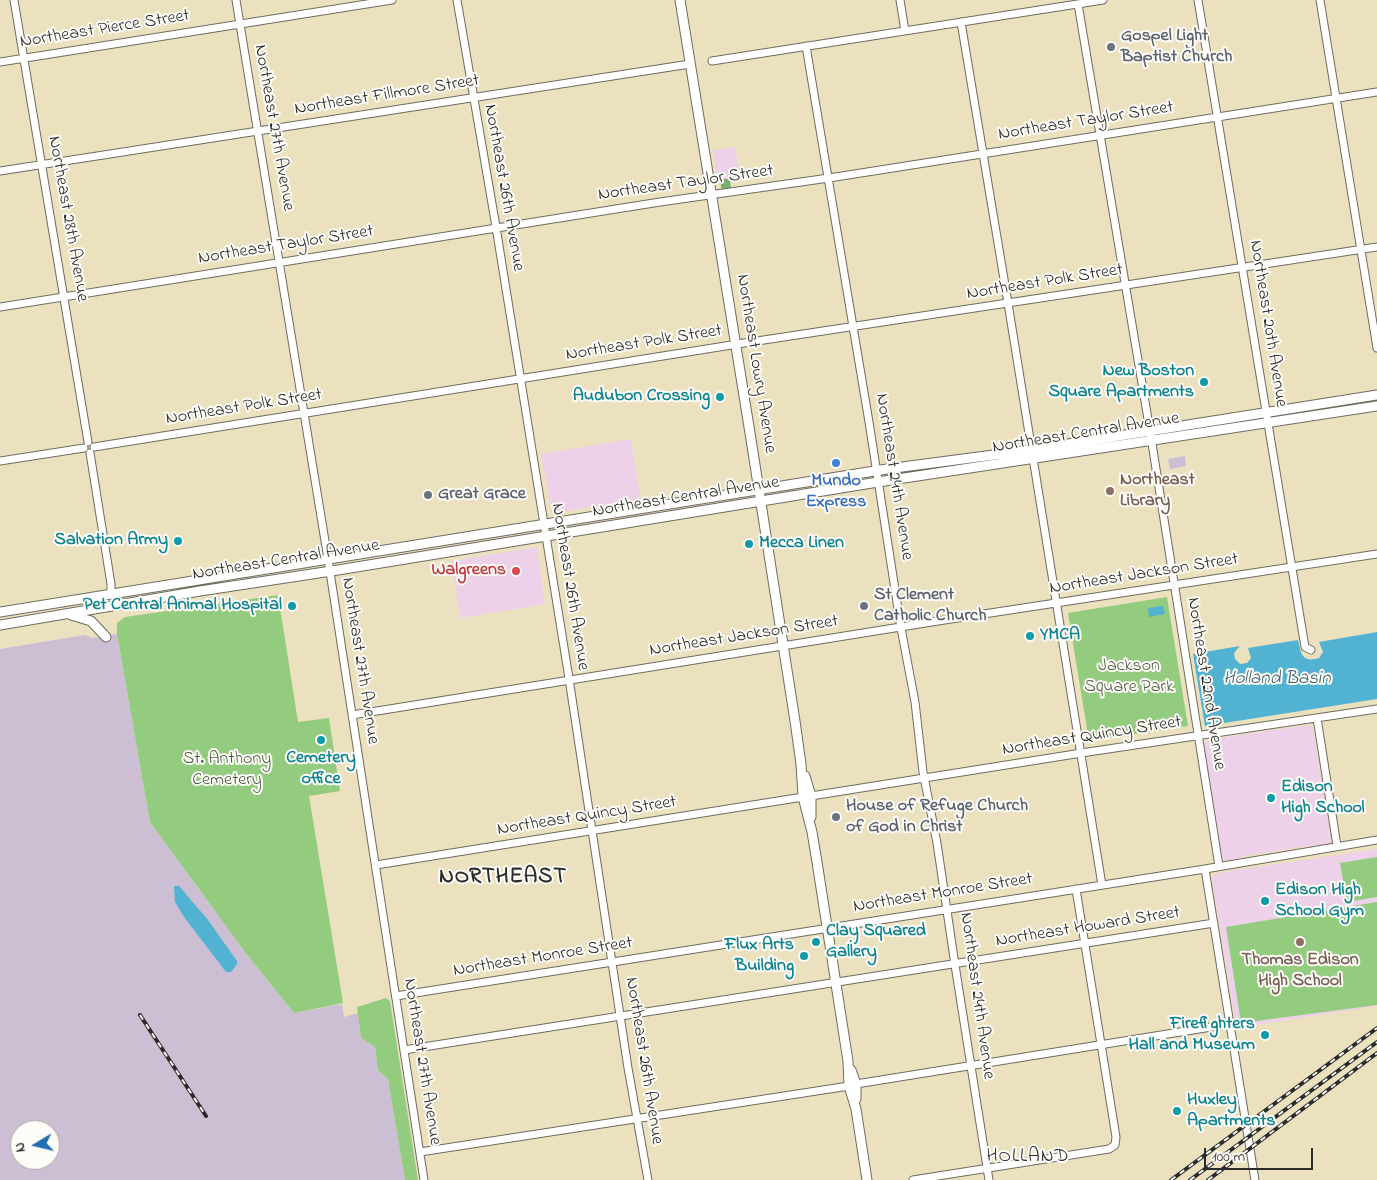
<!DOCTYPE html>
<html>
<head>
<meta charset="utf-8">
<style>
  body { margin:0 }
  #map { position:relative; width:1377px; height:1180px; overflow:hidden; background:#ece1bf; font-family:"Indie Flower",sans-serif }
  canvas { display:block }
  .north { position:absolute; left:10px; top:1120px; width:50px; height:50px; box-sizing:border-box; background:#fdfcf7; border:1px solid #a9a8a5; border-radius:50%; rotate:261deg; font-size:14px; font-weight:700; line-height:20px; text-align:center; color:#2b2b2b }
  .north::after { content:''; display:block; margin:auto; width:18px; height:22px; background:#1f6fb2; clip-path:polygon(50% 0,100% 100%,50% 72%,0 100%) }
  .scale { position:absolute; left:1204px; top:1148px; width:109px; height:22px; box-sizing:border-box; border:2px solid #2b2b2b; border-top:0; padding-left:6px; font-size:15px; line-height:18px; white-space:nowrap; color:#2b2b2b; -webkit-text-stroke:4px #fdfcf7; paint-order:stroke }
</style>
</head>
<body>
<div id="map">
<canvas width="1377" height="1180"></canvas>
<div class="north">N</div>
<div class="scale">100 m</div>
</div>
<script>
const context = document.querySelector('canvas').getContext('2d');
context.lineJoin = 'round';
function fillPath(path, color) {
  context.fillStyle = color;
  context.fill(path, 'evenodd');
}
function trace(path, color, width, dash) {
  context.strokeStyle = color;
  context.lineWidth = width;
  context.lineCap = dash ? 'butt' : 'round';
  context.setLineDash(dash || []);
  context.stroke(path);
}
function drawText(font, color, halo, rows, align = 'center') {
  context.font = font + ' "Indie Flower",sans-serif';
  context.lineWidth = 4;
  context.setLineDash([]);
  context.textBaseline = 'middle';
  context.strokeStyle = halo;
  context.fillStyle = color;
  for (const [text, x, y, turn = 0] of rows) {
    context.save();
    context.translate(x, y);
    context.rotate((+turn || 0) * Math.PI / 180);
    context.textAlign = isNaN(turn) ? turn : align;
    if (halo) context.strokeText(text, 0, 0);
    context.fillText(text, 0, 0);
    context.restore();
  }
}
const built = new Path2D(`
  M735,147L741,180L718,183L713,150Z
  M631,439L641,500L552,513L541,454Z
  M537,547L545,604L460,618L451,561Z
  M1308,725L1313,728L1331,839L1330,844L1328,846L1319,847L1308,846L1244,856L1238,859L1225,861L1222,858L1204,744L1207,740Z
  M1377,849V1006L1236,1028L1212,877L1214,875L1217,873Z`);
const industrial = new Path2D(`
  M1185,456L1186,466L1170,469L1168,459Z
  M117,634L150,822L245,952L294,1013L342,1004L344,1017L358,1013L361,1038L375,1047L378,1070L388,1079L405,1180H0V649L85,635L93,638ZM20,1130H50V1160H20Z`);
const green = new Path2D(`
  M744,167L745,179L732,181L731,171Z
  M278,595L298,722L329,718L340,791L309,796L343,1003L294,1013L245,952L150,822L117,634V623L125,617Z
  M1167,597L1188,726L1089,741L1068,613Z
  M1377,857V897L1347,902L1340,863Z
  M1377,902V1005L1241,1023L1226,927Z
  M386,998L390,1001L418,1180H405L388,1079L378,1070L375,1047L361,1038L357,1007Z`);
const forest = new Path2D(`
  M723,179H730L731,189L725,190L721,188V182Z`);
const water = new Path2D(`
  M1163,606L1165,614L1149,617L1148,608Z
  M1377,632V699L1205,726L1193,654L1240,646L1234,653L1235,659L1240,664L1247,663L1251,658L1248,648L1298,640C1301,654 1302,663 1319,658L1323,652L1319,642Z
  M174,886H179L208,920L237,961V964L231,972H226L184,917L175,902Z`);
const minor = new Path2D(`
  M14,0L88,442
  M236,0L328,559L424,1180
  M457,0L495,221L568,672L628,1068L648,1180
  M900,0L905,31
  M1198,0L1305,647L1311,650
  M1320,0L1377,348
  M1078,4L1150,431L1219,866
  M961,22L1007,297L1102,885
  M806,46L869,422L901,628L915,702L923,772L937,843L955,965L989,1180
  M712,61L1103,0
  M0,62L392,0
  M0,171L690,64
  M0,307L660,202L829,178L1377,92
  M94,447L744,343L1377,247
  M90,453L111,584V593
  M0,461L84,448
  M352,715L938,621L1377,554
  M1317,718L1337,846
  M811,796L1088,752L1377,709
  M376,865L803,797
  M1205,869L1255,1180
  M396,996L1205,869L1377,840
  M404,1050L1214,923
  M856,1084L1230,1024
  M420,1152L849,1086
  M913,1180L1109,1149L1115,1145L1116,1137L1076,889`);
const major = new Path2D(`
  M680,0L750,433L795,721L801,764L803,797L812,832L817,862L848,1061L849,1086L856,1109L867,1180
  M0,612L887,469L1024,451L1377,395
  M71,615L91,621L106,637
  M0,625L200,591L338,570L878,482L1377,406
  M805,776L811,796V817
  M851,1070L856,1084V1099`);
const rail = new Path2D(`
  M140,1015L206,1116
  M1171,1180L1377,1028
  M1190,1180L1377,1042
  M1208,1180L1377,1053`);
const markers = [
  [1111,47,5,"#6b7280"],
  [1204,382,5,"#0f9aa8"],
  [720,397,5,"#0f9aa8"],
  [836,463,5,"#3f7fe0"],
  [1110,491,5,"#8d6e63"],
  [428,495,5,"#6b7280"],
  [178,541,5,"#0f9aa8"],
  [749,544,5,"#0f9aa8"],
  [516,571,5,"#e0444e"],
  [292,606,5,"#0f9aa8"],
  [864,606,5,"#6b7280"],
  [1030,636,5,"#0f9aa8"],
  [321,740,5,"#0f9aa8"],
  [1271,798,5,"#0f9aa8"],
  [836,817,5,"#6b7280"],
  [1265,901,5,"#0f9aa8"],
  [816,942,5,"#0f9aa8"],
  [1300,942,5,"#8d6e63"],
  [804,956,5,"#0f9aa8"],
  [1265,1035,5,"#0f9aa8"],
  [1177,1111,5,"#0f9aa8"]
];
const streetNames = [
  ["Northeast Pierce Street",105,30,-9],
  ["Northeast Fillmore Street",387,96,-9],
  ["Northeast Taylor Street",1086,122,-9],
  ["Northeast 27th Avenue",273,128,80],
  ["Northeast Taylor Street",686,184,-8],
  ["Northeast 26th Avenue",503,188,80],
  ["Northeast 28th Avenue",67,219,80],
  ["Northeast Taylor Street",286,246,-9],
  ["Northeast Polk Street",1045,283,-9],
  ["Northeast 20th Avenue",1267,324,81],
  ["Northeast Polk Street",644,344,-9],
  ["Northeast Lowry Avenue",755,364,81],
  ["Northeast Polk Street",244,408,-9],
  ["Northeast Central Avenue",1086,434,-9],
  ["Northeast 24th Avenue",893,477,81],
  ["Northeast Central Avenue",686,498,-9],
  ["Northeast Central Avenue",286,561,-9],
  ["Northeast Jackson Street",1144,575,-9],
  ["Northeast 26th Avenue",569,587,81],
  ["Northeast Jackson Street",744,637,-9],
  ["Northeast 27th Avenue",359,661,81],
  ["Northeast 22nd Avenue",1205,684,81],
  ["Northeast Quincy Street",1092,737,-9],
  ["Northeast Quincy Street",587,817,-9],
  ["Northeast Monroe Street",943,894,-9],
  ["Northeast Howard Street",1088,928,-9],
  ["Northeast Monroe Street",543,958,-9],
  ["Northeast 24th Avenue",976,996,82],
  ["Northeast 26th Avenue",643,1061,81],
  ["Northeast 27th Avenue",421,1062,81]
];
const worshipNames = [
  ["Gospel Light",1121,37],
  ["Baptist Church",1121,58],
  ["Great Grace",438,495],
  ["St Clement",874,596],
  ["Catholic Church",874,617],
  ["House of Refuge Church",846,807],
  ["of God in Christ",846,828]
];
const cultureNames = [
  ["New Boston",1194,372],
  ["Square Apartments",1194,393],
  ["Audubon Crossing",710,397],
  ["Salvation Army",168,541],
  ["Mecca Linen",759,544,"left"],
  ["Pet Central Animal Hospital",282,606],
  ["YMCA",1040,636,"left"],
  ["Cemetery",321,759,"center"],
  ["office",321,780,"center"],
  ["Edison",1281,788,"left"],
  ["High School",1281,809,"left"],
  ["Edison High",1275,891,"left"],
  ["School Gym",1275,912,"left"],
  ["Clay Squared",826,932,"left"],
  ["Gallery",826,953,"left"],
  ["Flux Arts",794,946],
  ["Building",794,967],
  ["Firefighters",1255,1025],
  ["Hall and Museum",1255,1046],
  ["Huxley",1187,1101,"left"],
  ["Apartments",1187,1122,"left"]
];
const educationNames = [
  ["Northeast",1120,481],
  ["Library",1120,502],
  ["Thomas Edison",1300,961,"center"],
  ["High School",1300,982,"center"]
];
const shopNames = [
  ["Mundo",836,482],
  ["Express",836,503]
];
const healthNames = [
  ["Walgreens",506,571]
];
const parkNames = [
  ["Jackson",1129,667],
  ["Square Park",1129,688],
  ["St. Anthony",227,760],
  ["Cemetery",227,781]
];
const waterNames = [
  ["Holland Basin",1277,680]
];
const neighbourhoodNames = [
  ["HOLLAND",1028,1158]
];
const districtNames = [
  ["NORTHEAST",503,878]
];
fillPath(built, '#edd1e9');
fillPath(industrial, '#ccbfd4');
fillPath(green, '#93cb7f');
fillPath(forest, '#76af6e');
fillPath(water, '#52b2d1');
trace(minor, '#6f6b5f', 9);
trace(major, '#6f6b5f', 11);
trace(minor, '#fff', 7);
trace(major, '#fff', 9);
trace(rail, '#2b2b2b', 4);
trace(rail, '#fdfcf7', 2, [5.5]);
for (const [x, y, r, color] of markers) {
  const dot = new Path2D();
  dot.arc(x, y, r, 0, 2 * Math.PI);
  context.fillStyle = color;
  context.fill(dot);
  trace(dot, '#fdfcf7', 2);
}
drawText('18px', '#2b2b2b', '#fdfcf7', streetNames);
drawText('bold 18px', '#5b616d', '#fdfcf7', worshipNames, 'left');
drawText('bold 18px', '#0d838f', '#fdfcf7', cultureNames, 'right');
drawText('bold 18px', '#785e54', '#fdfcf7', educationNames, 'left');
drawText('bold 18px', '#366cbe', '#fdfcf7', shopNames);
drawText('bold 18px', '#be3a42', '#fdfcf7', healthNames, 'right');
drawText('18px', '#4a5b44', '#fdfcf7', parkNames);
drawText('italic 19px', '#3b616d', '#fdfcf7', waterNames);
context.letterSpacing = '1px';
drawText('19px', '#2b2b2b', '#fdfcf7', neighbourhoodNames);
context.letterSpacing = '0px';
context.letterSpacing = '1px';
drawText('bold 22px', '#2b2b2b', '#fdfcf7', districtNames);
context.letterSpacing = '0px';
</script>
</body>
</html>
